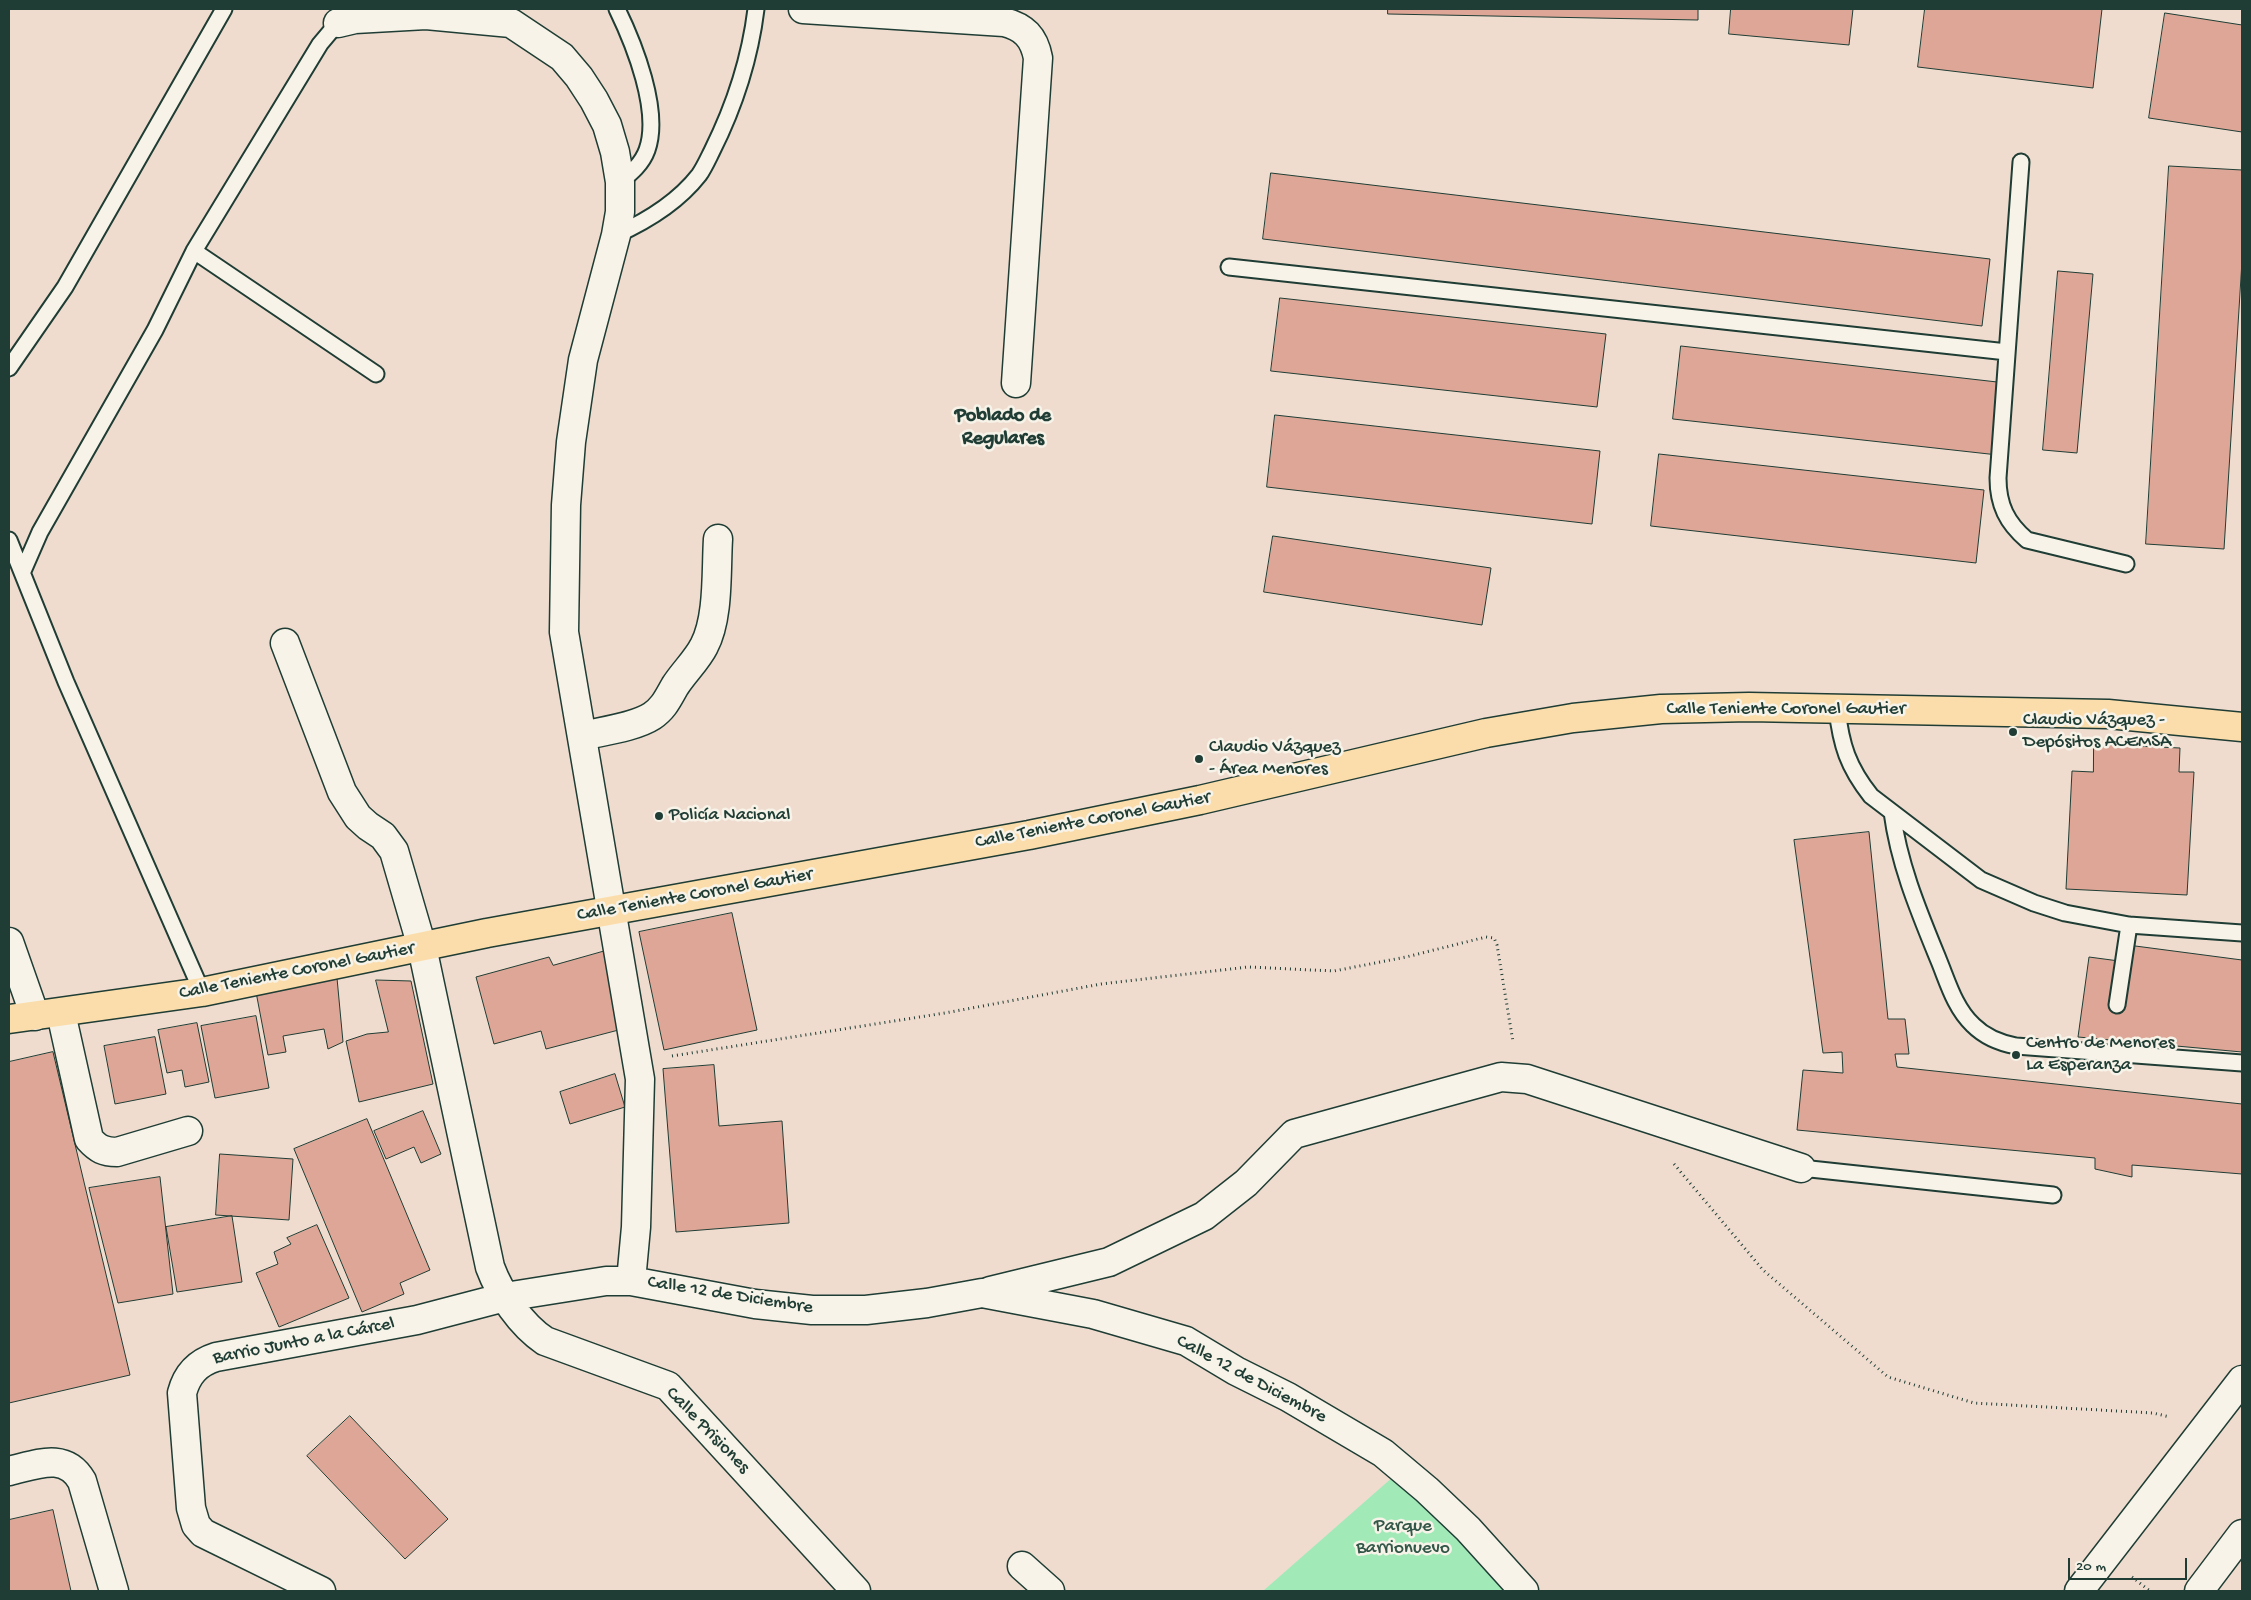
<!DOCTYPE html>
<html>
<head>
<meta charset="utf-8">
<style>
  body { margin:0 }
  #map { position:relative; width:2251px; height:1600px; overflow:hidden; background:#efdccf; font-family:"Gochi Hand",sans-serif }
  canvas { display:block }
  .frame { position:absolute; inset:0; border:10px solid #1f3d34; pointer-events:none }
  .scale { position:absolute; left:2068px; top:1558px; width:119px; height:22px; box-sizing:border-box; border:2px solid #1f3d34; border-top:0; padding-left:6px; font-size:15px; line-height:18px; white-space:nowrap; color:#1f3d34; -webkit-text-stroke:4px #f7f3e8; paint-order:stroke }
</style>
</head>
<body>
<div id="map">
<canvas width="2251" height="1600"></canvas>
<div class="frame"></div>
<div class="scale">20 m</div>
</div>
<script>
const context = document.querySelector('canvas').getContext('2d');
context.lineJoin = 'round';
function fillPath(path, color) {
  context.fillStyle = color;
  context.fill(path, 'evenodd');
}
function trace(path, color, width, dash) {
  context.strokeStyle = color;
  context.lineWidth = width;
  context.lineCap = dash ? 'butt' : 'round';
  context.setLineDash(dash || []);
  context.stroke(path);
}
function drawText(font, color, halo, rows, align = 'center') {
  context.font = font + ' "Gochi Hand",sans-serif';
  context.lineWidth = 5;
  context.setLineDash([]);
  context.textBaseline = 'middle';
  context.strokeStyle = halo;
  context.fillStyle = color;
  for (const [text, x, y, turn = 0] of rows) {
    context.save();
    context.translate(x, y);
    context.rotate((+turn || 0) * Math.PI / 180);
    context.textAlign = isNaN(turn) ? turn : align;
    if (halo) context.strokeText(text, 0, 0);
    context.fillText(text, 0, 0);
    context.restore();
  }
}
const green = new Path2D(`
  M1402,1469L1525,1591H1263Z`);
const building = new Path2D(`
  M1388,9H1698V20L1388,14Z
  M1731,9H1853L1849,45L1729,34Z
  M1925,9H2102L2093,88L1918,67Z
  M2165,13L2242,25V132L2149,118Z
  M2169,166L2242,170V261L2224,549L2146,544Z
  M1271,173L1990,259L1982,326L1263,239Z
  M2058,271L2093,274L2077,453L2043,450Z
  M1280,298L1606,334L1597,407L1271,371Z
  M1681,346L2006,383L1998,455L1673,419Z
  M1275,415L1600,451L1592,524L1267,487Z
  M1659,454L1984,490L1976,563L1651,526Z
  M1273,536L1491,568L1482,625L1264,592Z
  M2094,744L2180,748L2179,772H2194L2187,895L2066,889L2072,771L2093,772Z
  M1869,832L1888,1019H1905L1909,1054H1895L1897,1067L2242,1104V1174L2132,1165V1177L2095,1169V1158L1797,1130L1803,1070L1843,1073L1842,1052L1823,1053L1794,840Z
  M732,913L757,1030L664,1050L639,932Z
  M2120,944L2242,960V1052L2078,1037L2089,957L2119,961Z
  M609,950L630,1027L546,1049L541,1031L494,1044L476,977L549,957L553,965Z
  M337,978L343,1042L328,1049L324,1029L283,1036L286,1052L268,1055L256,992Z
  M376,980L411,981L433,1084L359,1102L346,1041L367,1034L388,1032Z
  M256,1016L269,1088L215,1098L201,1026Z
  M197,1023L209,1082L185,1087L182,1070L167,1073L158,1030Z
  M155,1037L166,1094L115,1104L104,1046Z
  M53,1052L130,1375L9,1403V1062Z
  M714,1065L719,1126L782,1121L789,1223L676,1232L663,1069Z
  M615,1074L625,1107L570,1124L560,1092Z
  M423,1111L441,1154L421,1163L414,1147L386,1159L374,1131Z
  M367,1119L430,1270L400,1283L404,1294L362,1312L294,1149Z
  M220,1154L293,1159L289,1220L216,1215Z
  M160,1177L173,1294L118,1303L89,1188Z
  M232,1216L242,1282L177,1292L166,1227Z
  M317,1225L349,1298L279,1327L256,1273L278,1264L274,1252L291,1244L287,1238Z
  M350,1416L448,1519L405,1559L307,1456Z
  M53,1510L71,1591H9V1520Z`);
const path = new Path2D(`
  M672,1056L945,1013L1101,984L1248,967L1334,971L1406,957L1486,937L1494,938L1497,945L1513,1042
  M1674,1164L1763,1270L1888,1377L1974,1403L2153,1413L2170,1417
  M2132,1577L2150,1591`);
const service = new Path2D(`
  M617,9C634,44 661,111 647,150C642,164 631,173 620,182
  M2021,162L1998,478C1998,505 2007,523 2027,540L2126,564
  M616,235C647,221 678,202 699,175C704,168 708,159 712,151C734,107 750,58 756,9
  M194,251L376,374
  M1229,267L2007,352
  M9,368L65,287L224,9
  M9,540L66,682L202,992
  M23,571L40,532L155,330L194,251L320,44L341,19
  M1837,709C1841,745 1848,767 1871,796L1981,880L2034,903L2065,913L2129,925L2242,933
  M1892,812C1899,865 1919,912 1939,961C1948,983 1955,1008 1973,1025C1985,1037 2000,1043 2016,1046L2242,1063
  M2117,1005L2129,925
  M1801,1168L2053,1195`);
const minor = new Path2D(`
  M803,9L1004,22C1024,27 1034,37 1038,58L1016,383
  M338,23L355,19L426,15L511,23L562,57L579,77L594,100L607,125L615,152L620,182V212L616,235L583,360L571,442L566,505L564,632L640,1079L636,1227L631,1281
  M285,643L342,792L358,817L368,826L383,836L394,851L422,947L490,1267C500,1294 521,1325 545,1341L668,1386L856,1591
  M582,736C603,731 635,727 652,716C664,708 668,698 675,686C684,672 697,660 704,646C719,618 716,571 718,539
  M9,942L35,1016
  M61,1013L89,1139C98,1149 104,1152 117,1152L188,1131
  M990,1291L1109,1262L1204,1216L1246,1183L1294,1134L1501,1077L1527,1079L1801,1168
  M9,1471C36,1465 65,1451 82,1481L114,1591
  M1022,1566L1050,1591
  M321,1591L203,1533L196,1525L191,1508L182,1393C187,1374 197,1363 216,1357L417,1320L505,1297L606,1281H631L755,1304L812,1310H866L927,1303L982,1293L1093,1314L1186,1341L1236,1371L1288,1397L1383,1453L1427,1490L1468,1529L1524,1591
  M2079,1591L2242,1380
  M2199,1591L2242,1534`);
const primary = new Path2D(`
  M9,1019L202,992L487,933L1029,835L1200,800L1486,733L1573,718L1661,709L1749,707L2108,714L2242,727`);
const markers = [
  [2013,732,5,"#1f3d34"],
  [1199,759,5,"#1f3d34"],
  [659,816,5,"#1f3d34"],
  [2016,1055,5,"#1f3d34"]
];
const streetNames = [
  ["Calle Teniente Coronel Gautier",1786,710],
  ["Calle Teniente Coronel Gautier",1093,821,-11],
  ["Calle Teniente Coronel Gautier",695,896,-10],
  ["Calle Teniente Coronel Gautier",297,972,-11],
  ["Calle 12 de Diciembre",730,1296,9],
  ["Barrio Junto a la Cárcel",304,1342,-11],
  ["Calle 12 de Diciembre",1251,1380,28],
  ["Calle Prisiones",707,1431,46]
];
const poiNames = [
  ["Claudio Vázquez -",2023,721],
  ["Depósitos ACEMSA",2023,743],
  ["Claudio Vázquez",1209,748],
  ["- Área Menores",1209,770],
  ["Policía Nacional",669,816],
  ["Centro de Menores",2026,1044],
  ["La Esperanza",2026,1066]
];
const parkNames = [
  ["Parque",1403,1527],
  ["Barrionuevo",1403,1549]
];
const neighbourhoodNames = [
  ["Poblado de",1003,417],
  ["Regulares",1003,440]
];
fillPath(green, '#a1eab8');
fillPath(building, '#dda696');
trace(building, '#1f3d34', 1);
trace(service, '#1f3d34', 19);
trace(minor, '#1f3d34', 31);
trace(primary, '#1f3d34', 31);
trace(path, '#1f3d34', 3, [1, 4]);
trace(service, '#f7f3e8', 15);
trace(minor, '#f7f3e8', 28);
trace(primary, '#fbddab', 28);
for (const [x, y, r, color] of markers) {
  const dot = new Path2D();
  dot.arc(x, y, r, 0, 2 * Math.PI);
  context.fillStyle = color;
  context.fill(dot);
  trace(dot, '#f7f3e8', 2);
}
drawText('19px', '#1f3d34', '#f7f3e8', streetNames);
drawText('19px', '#1f3d34', '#f7f3e8', poiNames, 'left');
drawText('19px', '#325748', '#f7f3e8', parkNames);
drawText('bold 20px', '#1f3d34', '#f7f3e8', neighbourhoodNames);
</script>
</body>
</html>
